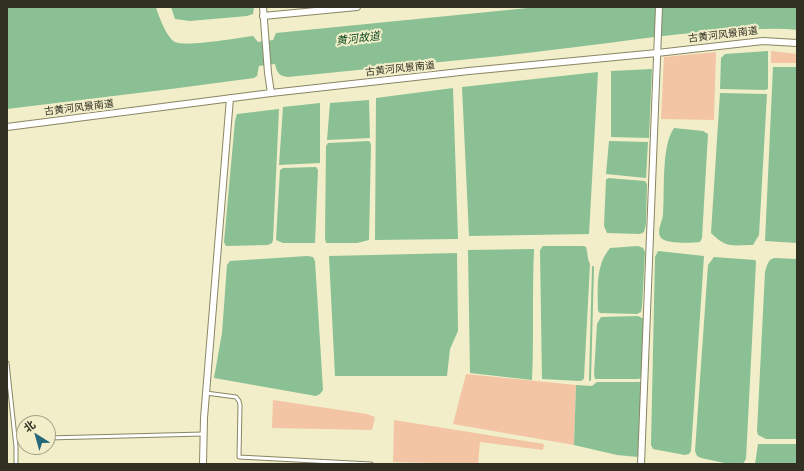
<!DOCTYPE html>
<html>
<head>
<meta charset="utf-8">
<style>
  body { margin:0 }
  #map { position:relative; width:804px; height:471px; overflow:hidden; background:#f1eec9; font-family:Manrope,"Noto Sans SC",sans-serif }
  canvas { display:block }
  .frame { position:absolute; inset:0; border:8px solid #323022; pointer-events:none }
  .north { position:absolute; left:16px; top:415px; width:40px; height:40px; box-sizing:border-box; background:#f1eec9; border:1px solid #a5a286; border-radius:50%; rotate:323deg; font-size:11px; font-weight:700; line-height:16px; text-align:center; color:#323022 }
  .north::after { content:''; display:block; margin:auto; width:14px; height:18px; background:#25687a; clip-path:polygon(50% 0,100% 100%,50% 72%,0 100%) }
</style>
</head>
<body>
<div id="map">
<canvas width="804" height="471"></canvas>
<div class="frame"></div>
<div class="north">北</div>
</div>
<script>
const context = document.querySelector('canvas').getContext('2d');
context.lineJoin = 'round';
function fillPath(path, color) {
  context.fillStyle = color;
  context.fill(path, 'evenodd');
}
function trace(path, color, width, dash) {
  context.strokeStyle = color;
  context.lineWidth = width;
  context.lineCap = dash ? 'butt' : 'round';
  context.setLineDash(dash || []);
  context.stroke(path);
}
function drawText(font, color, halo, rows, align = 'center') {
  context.font = font + ' Manrope,"Noto Sans SC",sans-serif';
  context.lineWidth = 4;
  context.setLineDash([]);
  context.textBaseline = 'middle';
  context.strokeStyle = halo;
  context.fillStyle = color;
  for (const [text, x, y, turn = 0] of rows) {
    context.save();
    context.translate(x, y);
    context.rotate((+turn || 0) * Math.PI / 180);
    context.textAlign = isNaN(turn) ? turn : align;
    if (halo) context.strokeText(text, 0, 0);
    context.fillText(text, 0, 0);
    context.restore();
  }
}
const green = new Path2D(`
  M771,51L797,54V63H771Z
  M716,52L714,120L661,119L664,57Z
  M466,374L576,385L574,445L453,424Z
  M273,400L367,414L375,417L372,430L272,428Z
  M394,420L544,444L543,450L480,442L478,464L393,462Z`);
const water = new Path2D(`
  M7,7H156C158,15 167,38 175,42C187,47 238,38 253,36L258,42L273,40L276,33L538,7H797V30C780,28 763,29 746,30C686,31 627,41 568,48C475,60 381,67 288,77C279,76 277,73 275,64L259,66L257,76L254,78L171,89L7,109Z
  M171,7H254L253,14L247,16L190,21L175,19Z
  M768,51V89L765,90L720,89L721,58L725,54Z
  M773,67H797V243L765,241Z
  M652,69L649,138L611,137V71Z
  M598,72L589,234L469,236L462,87Z
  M453,88L458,239L375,240L376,98Z
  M720,93L767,94L759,235L753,245C732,245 727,249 711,233Z
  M369,100L370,138L327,140L330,103Z
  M320,103V163L279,165L283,107Z
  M279,109L273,240L272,243L268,245L226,246L224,242L235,121L237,114Z
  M674,128L703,131L708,134L702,238L700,242C693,243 666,244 661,238C656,232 662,222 663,215C665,192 661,146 674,128Z
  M369,141L371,144L369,240L357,243H326L325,238L326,146L328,143Z
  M609,141L648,142L646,178L606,174Z
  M316,167L318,170L315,243H283L276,240L280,170L283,168Z
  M608,178L645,181L647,184L646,224L644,232L640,234L607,233L604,226L606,180Z
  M543,246H583L586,247C588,253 587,258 590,264L584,378L583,380L580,381L542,379L540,250Z
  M638,246L643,248L645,252L642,307L641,312L637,314L600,313L598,311C598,289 595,266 610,248Z
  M534,249C532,292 534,336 532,380L470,373L468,250Z
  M658,251L704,256L691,451L689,454L685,455L653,449L651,445L655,257Z
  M457,253L458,331L450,349L447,376H335L329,256Z
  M307,256L313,257L315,261L323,390L320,394L316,396L214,378L222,333L227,265L230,261Z
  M714,257L755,260L756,262L746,459L743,464H729L701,458L697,456L695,451L708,265Z
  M774,258L797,259V439H766L758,435L757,431L765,272C767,267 767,260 774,258Z
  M638,316L644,319L641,377L639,379H595L594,374L597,324L601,317Z
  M597,382H641L638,457L617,455L574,445L576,385L592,386Z
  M758,444H797V464H755Z`);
const stream = new Path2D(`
  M590,380L593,267`);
const service = new Path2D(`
  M7,363L16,447V464
  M206,393L236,397L239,401L240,405L239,457L371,464
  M48,438L203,434
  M15,439H24`);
const minor = new Path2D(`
  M263,7L268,73L271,93
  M263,16L357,7
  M7,127L271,93L469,71L657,53L763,41L797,43
  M203,464L204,418L230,98
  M641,464L659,7`);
const streetNames = [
  ["古黄河风景南道",723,35,-7],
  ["古黄河风景南道",400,69,-6],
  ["古黄河风景南道",79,108,-7]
];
const waterNames = [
  ["黄河故道",358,39,-7]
];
fillPath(green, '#f3c5a4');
fillPath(water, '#8ac093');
trace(stream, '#8ac093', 2);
trace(service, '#898664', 5);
trace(minor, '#898664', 8);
trace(service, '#fff', 3);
trace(minor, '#fff', 6);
drawText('10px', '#323022', '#f1eec9', streetNames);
drawText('italic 11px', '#0c4a20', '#f1eec9', waterNames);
</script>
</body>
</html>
